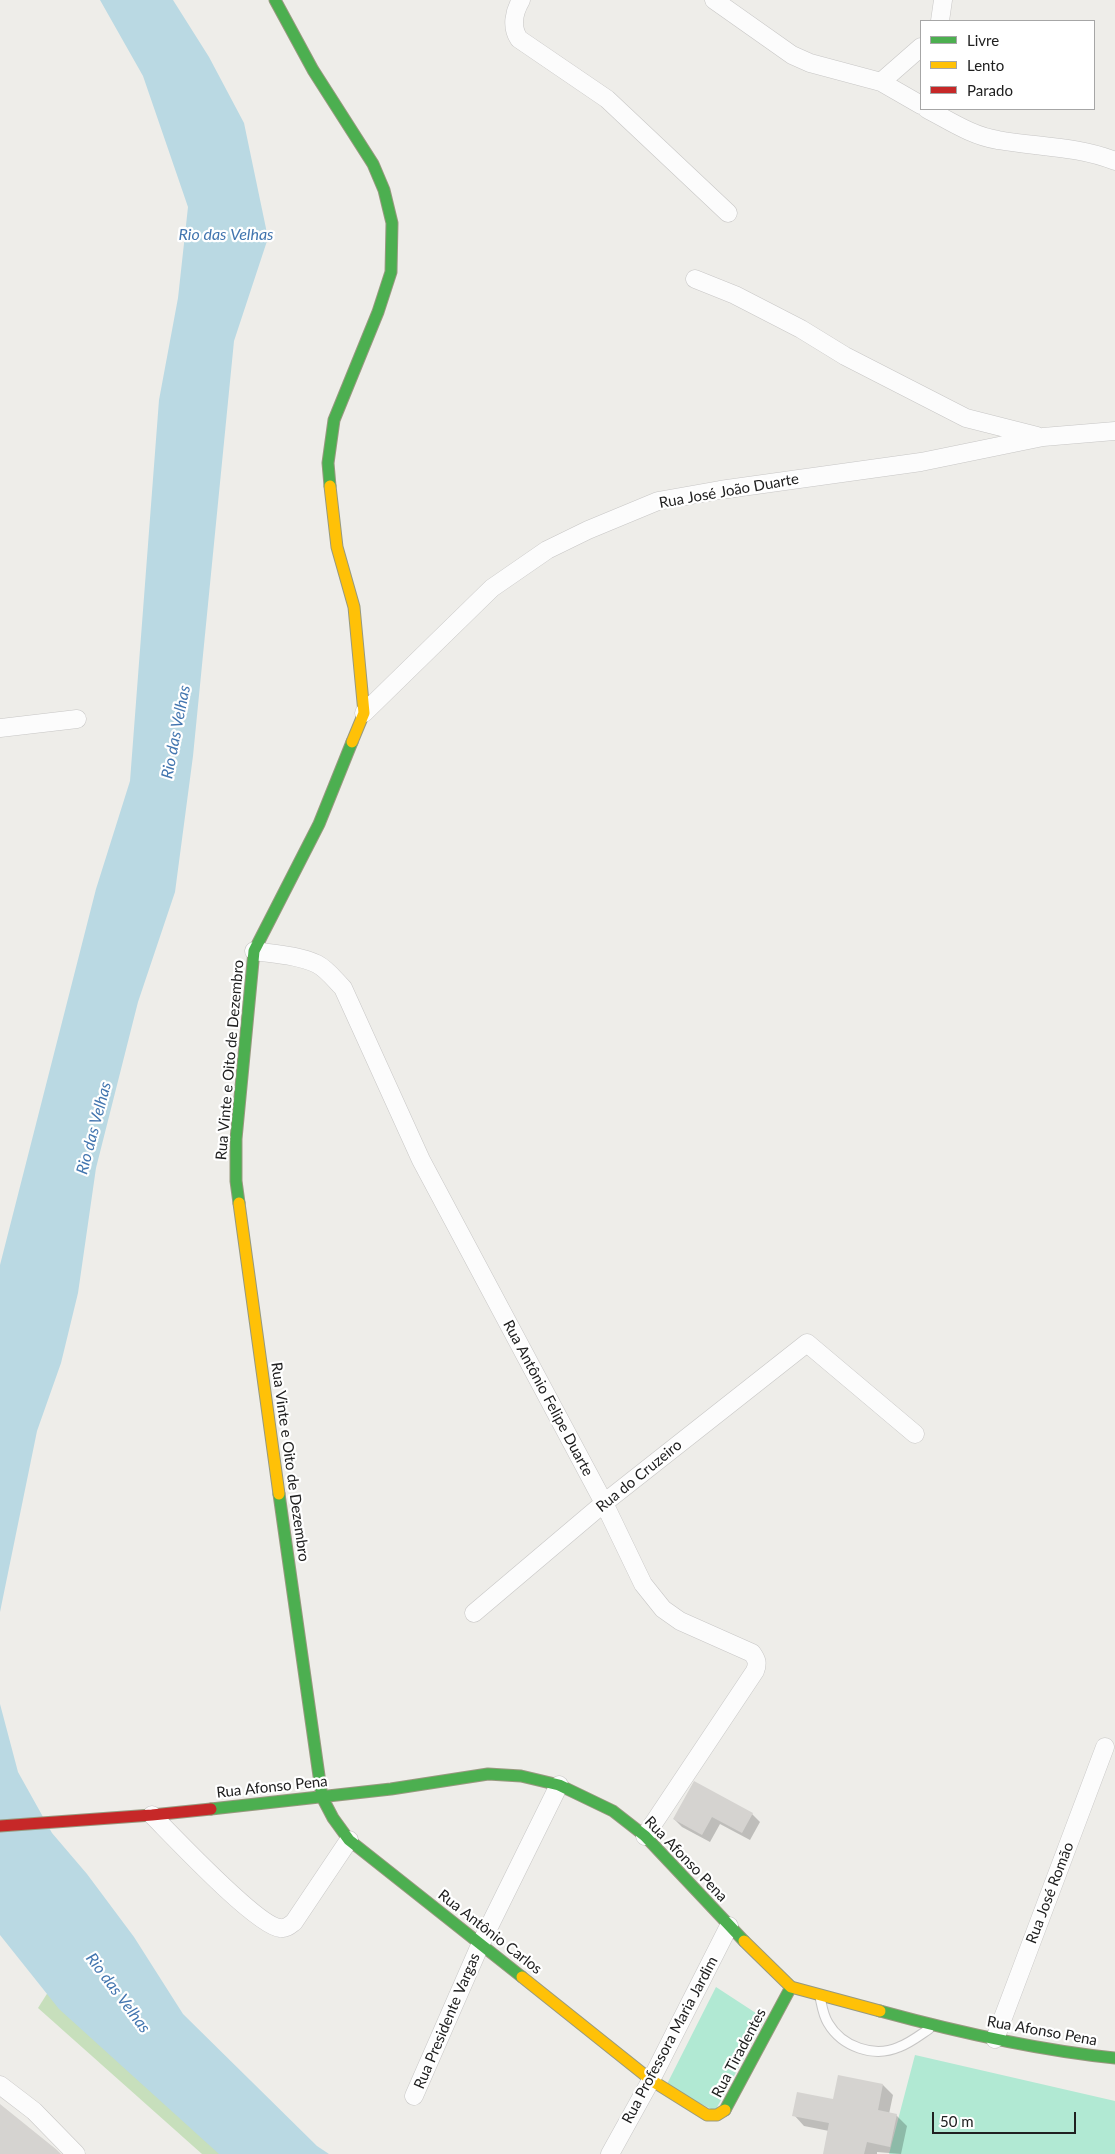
<!DOCTYPE html>
<html>
<head>
<meta charset="utf-8">
<style>
  body { margin:0 }
  #map { position:relative; width:1115px; height:2154px; overflow:hidden; background:#eeede9; font-family:Lato,sans-serif }
  canvas { display:block }
  .legend { position:absolute; left:920px; top:20px; width:175px; height:90px; box-sizing:border-box; background:#fff; border:1px solid #a6a6a6; margin:0; padding:6px 9px; list-style:none; font-size:15px; color:#202020 }
  .legend li { display:flex; align-items:center; gap:10px; height:25px }
  .legend b { width:25px; border:1px solid #a6a6a6 }
  .scale { position:absolute; left:932px; top:2112px; width:144px; height:22px; box-sizing:border-box; border:2px solid #202020; border-top:0; padding-left:6px; font-size:15px; line-height:18px; white-space:nowrap; color:#202020; -webkit-text-stroke:4px #fff; paint-order:stroke }
</style>
</head>
<body>
<div id="map">
<canvas width="1115" height="2154"></canvas>
<ul class="legend">
<li><b style="height:6px;background:#4caf50"></b>Livre</li>
<li><b style="height:6px;background:#ffc107"></b>Lento</li>
<li><b style="height:6px;background:#c62828"></b>Parado</li>
</ul>
<div class="scale">50 m</div>
</div>
<script>
const context = document.querySelector('canvas').getContext('2d');
context.lineJoin = 'round';
function fillPath(path, color) {
  context.fillStyle = color;
  context.fill(path, 'evenodd');
}
function trace(path, color, width, dash) {
  context.strokeStyle = color;
  context.lineWidth = width;
  context.lineCap = dash ? 'butt' : 'round';
  context.setLineDash(dash || []);
  context.stroke(path);
}
function drawText(font, color, halo, rows, align = 'center') {
  context.font = font + ' Lato,sans-serif';
  context.lineWidth = 4.5;
  context.setLineDash([]);
  context.textBaseline = 'middle';
  context.strokeStyle = halo;
  context.fillStyle = color;
  for (const [text, x, y, turn = 0] of rows) {
    context.save();
    context.translate(x, y);
    context.rotate((+turn || 0) * Math.PI / 180);
    context.textAlign = isNaN(turn) ? turn : align;
    if (halo) context.strokeText(text, 0, 0);
    context.fillText(text, 0, 0);
    context.restore();
  }
}
const forest = new Path2D(`
  M55,1981L245,2154H202L38,2008Z`);
const pitch = new Path2D(`
  M716,1987L765,2019L715,2111L666,2086Z
  M915,2055L1115,2101V2154H889Z`);
const water = new Path2D(`
  M100,0H173L209,57L244,123L268,238L234,341L193,756L175,892L138,1002L96,1168L78,1293L61,1363L37,1431L0,1612V1265L96,889L130,781L159,400L178,298L188,207L143,76Z
  M0,1704L18,1772L52,1833L87,1874L134,1937L183,2014L317,2146L329,2154H219L59,2009L0,1935Z`);
const shadow = new Path2D(`
  M752,1814L760,1822L750,1840L720,1824L710,1842L682,1827L674,1819Z
  M883,2085L893,2095L889,2114L896,2115L907,2126L901,2154L877,2152V2154H824L829,2131L804,2126L794,2115Z`);
const building = new Path2D(`
  M694,1781L753,1813L742,1833L712,1817L702,1835L673,1819Z
  M838,2075L883,2084L878,2110L897,2114L890,2147L867,2142L864,2154H823L829,2123L792,2116L797,2092L833,2099Z
  M0,2104L57,2150L61,2154H0Z`);
const lane = new Path2D(`
  M820,1997C822,2006 823,2015 828,2023C842,2047 874,2058 899,2047C910,2043 920,2035 929,2029`);
const street = new Path2D(`
  M521,0C514,12 511,27 519,39L607,99L728,213
  M714,0L792,55L810,63L881,82L921,105
  M940,21L943,0
  M881,82L921,47
  M927,109C950,121 972,136 998,140C1037,147 1077,146 1115,161
  M695,279L735,295L801,329L845,356L966,418L1037,436
  M364,713L492,588L547,550L588,530L658,501L720,490L921,462L1043,437L1115,431
  M0,728L77,719
  M254,951C274,954 298,955 317,964C327,969 335,980 343,988L421,1160L604,1503L643,1584L663,1609L680,1621L752,1653C757,1660 758,1663 755,1671L645,1836
  M474,1613L604,1503L807,1343L915,1434
  M152,1815C172,1835 257,1926 280,1928C286,1929 290,1925 294,1922L349,1840
  M995,2039L1105,1747
  M0,2085L34,2111L76,2154
  M414,2096L481,1943L559,1785
  M610,2154L651,2080L729,1926`);
const fast = new Path2D(`
  M275,0L313,70L373,164L384,190L392,223L391,272L378,312L334,420L328,463L330,486
  M239,1203L236,1181V1139L254,951L319,824L352,742
  M279,1494L322,1797L333,1818L349,1840L522,1977
  M211,1809L391,1789L488,1774L521,1776L559,1785L613,1811L645,1836L744,1941
  M880,2011C957,2032 1035,2050 1115,2058
  M725,2110L791,1987`);
const slow = new Path2D(`
  M330,486L337,547L354,607L364,713L352,742
  M239,1203L279,1494
  M744,1941L791,1987L880,2011
  M522,1977L651,2080L707,2115H717L725,2110`);
const jam = new Path2D(`
  M0,1826L152,1815L211,1809`);
const streetNames = [
  ["Rua José João Duarte",729,491,-10],
  ["Rua Vinte e Oito de Dezembro",230,1060,-85],
  ["Rua Antônio Felipe Duarte",548,1398,62],
  ["Rua Vinte e Oito de Dezembro",290,1462,82],
  ["Rua do Cruzeiro",639,1476,-39],
  ["Rua Afonso Pena",272,1787,-6],
  ["Rua Afonso Pena",686,1859,46],
  ["Rua José Romão",1050,1893,-69],
  ["Rua Antônio Carlos",490,1932,38],
  ["Rua Presidente Vargas",447,2021,-67],
  ["Rua Afonso Pena",1042,2031,10],
  ["Rua Professora Maria Jardim",670,2040,-62],
  ["Rua Tiradentes",739,2053,-62]
];
const waterNames = [
  ["Rio das Velhas",226,235],
  ["Rio das Velhas",176,732,-79],
  ["Rio das Velhas",94,1128,-75],
  ["Rio das Velhas",118,1993,53]
];
fillPath(forest, '#c7dfbc');
fillPath(pitch, '#b1e9d3');
fillPath(water, '#bad9e3');
fillPath(shadow, '#0003');
fillPath(building, '#d5d3d0');
trace(lane, '#c7c6c5', 11);
trace(street, '#c7c6c5', 19);
trace(fast, '#97997f', 13);
trace(slow, '#97997f', 13);
trace(jam, '#97997f', 13);
trace(lane, '#fcfcfc', 9);
trace(street, '#fcfcfc', 18);
trace(fast, '#4caf50', 11);
trace(slow, '#ffc107', 11);
trace(jam, '#c62828', 11);
drawText('15px', '#202020', '#fff', streetNames);
drawText('italic 16px', '#4275af', '#fff', waterNames);
</script>
</body>
</html>
